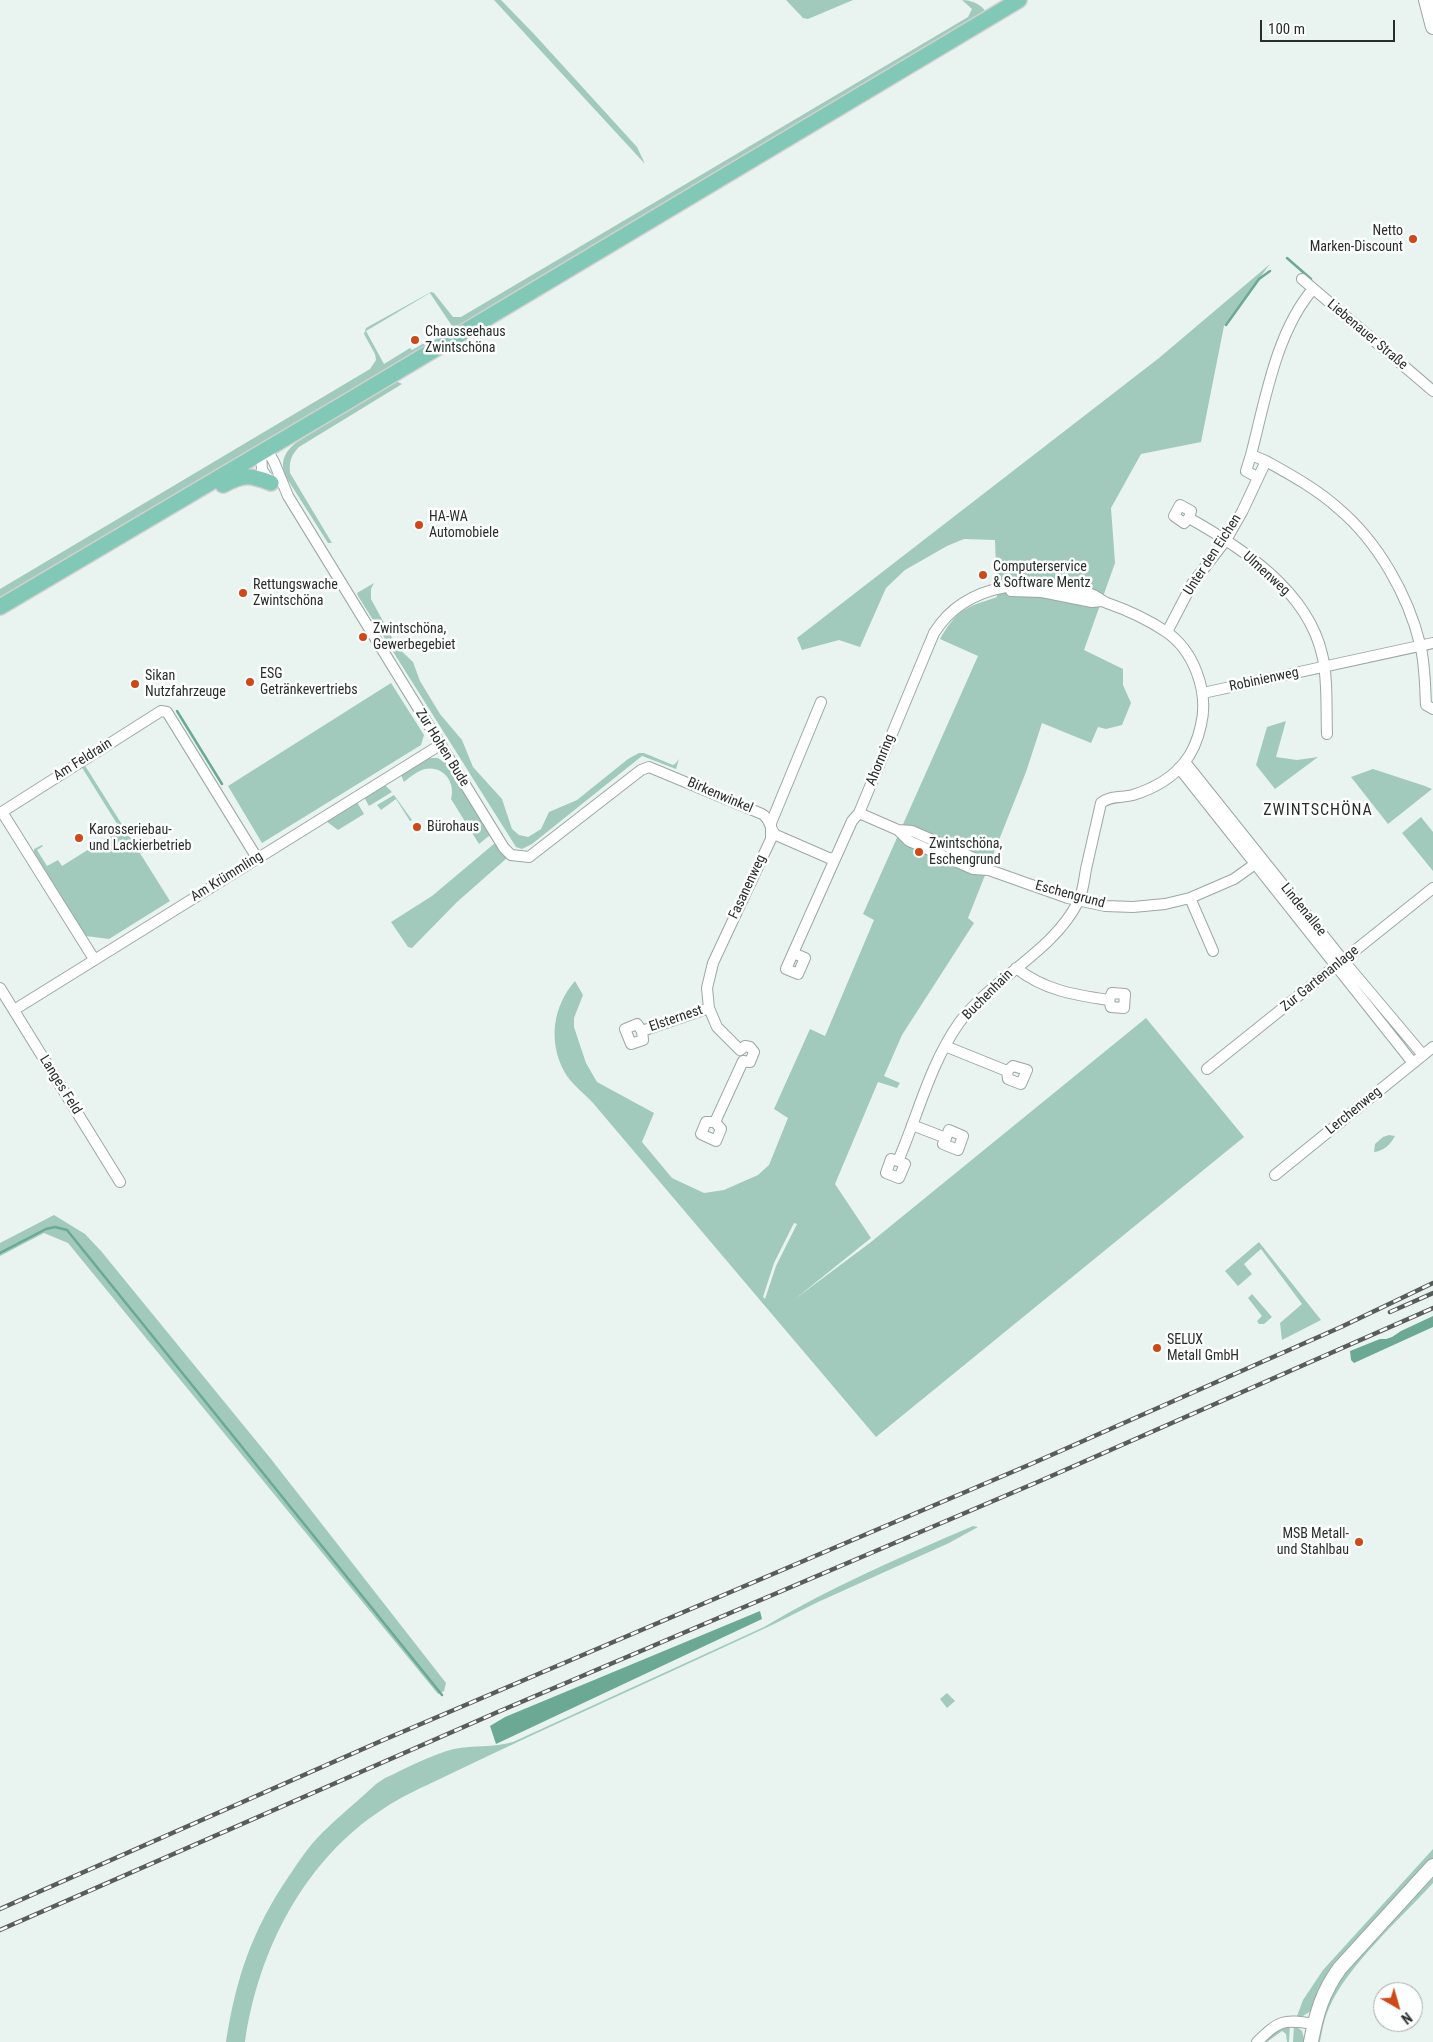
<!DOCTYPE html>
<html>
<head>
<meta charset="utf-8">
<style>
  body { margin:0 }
  #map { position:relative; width:1433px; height:2042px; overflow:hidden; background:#e9f4f0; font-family:"Roboto Condensed",sans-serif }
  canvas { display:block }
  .north { position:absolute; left:1373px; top:1982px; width:50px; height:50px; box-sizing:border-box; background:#fdfffe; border:1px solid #a8abaa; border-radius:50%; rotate:142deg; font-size:14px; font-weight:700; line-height:20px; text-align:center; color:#292d2b }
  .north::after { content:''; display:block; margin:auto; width:18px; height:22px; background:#d04818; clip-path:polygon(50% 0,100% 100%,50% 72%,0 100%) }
  .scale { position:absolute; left:1260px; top:20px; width:135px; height:22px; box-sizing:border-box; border:2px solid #292d2b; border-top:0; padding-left:6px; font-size:15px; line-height:18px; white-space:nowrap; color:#292d2b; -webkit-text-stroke:4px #fdfffe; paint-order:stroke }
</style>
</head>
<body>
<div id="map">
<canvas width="1433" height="2042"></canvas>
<div class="north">N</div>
<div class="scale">100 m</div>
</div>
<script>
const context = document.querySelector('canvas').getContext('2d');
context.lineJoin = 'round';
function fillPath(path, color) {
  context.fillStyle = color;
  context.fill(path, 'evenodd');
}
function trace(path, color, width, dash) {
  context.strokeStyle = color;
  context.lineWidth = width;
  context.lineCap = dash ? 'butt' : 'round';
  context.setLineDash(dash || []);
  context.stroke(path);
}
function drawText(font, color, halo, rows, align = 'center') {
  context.font = font + ' "Roboto Condensed",sans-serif';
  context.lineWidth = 5;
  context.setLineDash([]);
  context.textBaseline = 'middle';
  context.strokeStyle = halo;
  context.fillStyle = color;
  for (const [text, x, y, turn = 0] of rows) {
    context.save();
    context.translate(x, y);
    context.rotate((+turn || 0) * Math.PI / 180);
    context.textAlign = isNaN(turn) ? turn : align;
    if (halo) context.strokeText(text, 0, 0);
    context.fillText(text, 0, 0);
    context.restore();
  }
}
const green = new Path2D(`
  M494,0H501L534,34L637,147L645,164Z
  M786,0H853L808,19L803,18Z
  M962,0C971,0 981,4 986,12L454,329L430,293L366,331L384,364L410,348L412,350L428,341L429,344L0,600V589L370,369L376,360L375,354L364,334L366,328L431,292L434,293L453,317H461L968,17L972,9Z
  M1270,264L1224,326L1201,442L1141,454L1111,508L1115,563L1084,650L1123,669V685L1131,703L1122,725L1106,729L1098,727L1091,743L1042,723L1026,772L968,918L974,923L902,1035L884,1076L900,1083L897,1088L878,1082L835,1184L871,1238L795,1299L871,1242L1146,1018L1244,1137L876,1437L593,1103C584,1093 570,1083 564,1071C548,1041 553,1006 575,981L583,995L574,1018V1027L586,1063L597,1082L654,1113L642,1142L672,1178L704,1193L724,1190L758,1175L769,1165L788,1118L774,1109L810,1029L825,1036L874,920L863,914L978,656L940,639C958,608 965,608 997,597L995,540L964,539L947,546L905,570L886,588L860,647L839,640L802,650L797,638L1159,358ZM794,1223L797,1224L776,1266L765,1299L763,1297L774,1263Z
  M394,380L402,384L299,447C291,455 289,462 290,473L332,543H328L286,477C279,462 285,451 297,442L362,402Z
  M374,583L371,589V599L397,647L413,662L420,681L440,714L462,740L473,767L502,799L512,829L519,835L528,837L533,834L541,829L549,812L577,800L628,759L639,753H644L673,765L675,764L679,759L676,769L642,756L532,844L522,849L516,847L358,596L357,593Z
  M391,683L424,735L421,745L262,843L228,786Z
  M1286,721L1276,757L1297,760L1318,757L1275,789L1256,765L1267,727Z
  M428,758H438L445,763L490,835L479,844L451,799C456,782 443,765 425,769C417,771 410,777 404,782L401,775Z
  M84,764L170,901L109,939L86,936L34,852V849L42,845L43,846L37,850L47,866L58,860L62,866L118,831L119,827L81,766Z
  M1373,769L1425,786L1432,789L1388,824L1351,777Z
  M385,785L392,792L369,806L364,797Z
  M394,795L412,820L410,821L396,799L381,810L377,805Z
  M357,802L364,814L338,830L326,821Z
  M1421,817L1433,832V871L1402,833Z
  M495,843L507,858L457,902L412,948L408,947L391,922L432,896Z
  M1389,1135L1395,1136C1390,1145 1384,1151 1374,1152L1375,1144L1383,1137Z
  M54,1215L85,1234L101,1251L271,1459L446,1683L444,1691L438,1694L68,1243L44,1233L0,1256V1243Z
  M1259,1242L1321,1320L1282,1340L1280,1323L1302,1304L1261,1249L1244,1264L1252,1274L1238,1286L1225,1271Z
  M1252,1294L1272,1317L1264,1324H1259L1257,1321L1262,1316L1248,1298Z
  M973,1526L978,1527L949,1543L818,1602L772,1625C695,1661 617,1696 539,1732C507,1747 475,1762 444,1777C423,1787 402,1796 383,1809C304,1860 258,1951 245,2042H226C236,1978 252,1930 289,1876C299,1861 309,1846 322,1833C339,1816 358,1801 376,1784L385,1778C407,1768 430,1755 454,1749C474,1745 493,1748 513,1742L764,1627C830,1587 901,1557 973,1526Z
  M947,1693L955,1701L947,1708L940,1699Z
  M1433,1849V1859L1332,1970L1311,2011L1303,2016H1297L1303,2000L1323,1970Z
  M1433,1874V1883C1401,1918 1347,1966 1329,2008C1324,2019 1322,2031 1320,2042H1315L1322,2015L1340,1977Z
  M1290,2025L1289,2042H1287L1286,2034L1282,2031L1267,2042H1262L1274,2031Z
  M1294,2025L1302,2031L1305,2042H1293Z`);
const water = new Path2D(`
  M1433,1316V1327L1354,1363L1351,1360L1350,1351L1380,1339H1386L1392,1337L1401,1331Z
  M760,1611L762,1619L496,1744L490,1726L505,1717Z`);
const stream = new Path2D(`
  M1287,258L1311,279
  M1226,325L1259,279L1270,271
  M177,711L222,784
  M0,1253L46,1229L55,1227L67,1230L442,1695`);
const street = new Path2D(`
  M1302,279L1433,391
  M267,450L274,462L288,496L504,848L511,855L529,857L641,770L649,767L762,814C771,819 769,829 776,835L831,859L835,857
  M261,453L262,470L270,481
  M1251,455L1246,471L1257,477
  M1266,461C1291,475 1317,489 1339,509C1378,542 1408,595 1420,644C1425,663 1425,685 1426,705L1433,709
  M1189,518L1184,523L1174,516L1180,505L1191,511L1189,518C1242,548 1307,590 1322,654C1328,677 1326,710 1327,734
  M1011,591L1042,592L1092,602L1102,601
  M1167,632L1192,584L1226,540L1242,512L1266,461L1251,455C1265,401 1276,332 1313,289
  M1203,693L1433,643
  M1185,762L1343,960L1423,1055
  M1179,768L1413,1063
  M859,813L898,830L909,841L973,869L989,870L1068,898L1105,906L1133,907L1165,904L1190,898L1234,879L1262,859
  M898,830L912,831L976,859L989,870
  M1190,898L1213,951
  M793,953L786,969L798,974L805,958L793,953L852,821L859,813L934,633C967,580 1037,577 1091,594C1098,596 1101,601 1107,603C1127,610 1147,619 1165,631C1194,650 1209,692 1201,725C1198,739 1193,752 1184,763C1172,778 1152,789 1133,795C1122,798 1111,795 1101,803C1096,825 1091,847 1086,869C1084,880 1083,893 1078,902C1052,953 993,977 959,1023C930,1064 918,1115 898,1161L891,1159L886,1173L899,1178L905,1164L898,1161
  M94,959L2,812L161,711L167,712L257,858
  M1016,968C1044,990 1074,995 1109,1000L1111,1007L1124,1008L1125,994L1112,993L1109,1000
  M0,988L120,1182
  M14,1010L440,745
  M642,1031L643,1040L631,1044L625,1029L637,1024L642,1031L709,1008
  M945,1046L1007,1071L1008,1079L1021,1084L1027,1070L1013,1066L1007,1071
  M1207,1069L1433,888
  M715,1122L721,1129L716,1141L701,1134L706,1122H715L743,1061L750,1062L754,1052L750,1047L745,1046L740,1050L717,1027L709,1008L707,988L713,963L771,839V823L821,702
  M912,1125L946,1138L943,1144L958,1150L963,1136L949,1130L946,1138
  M1275,1175L1433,1047
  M1257,2042C1280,2020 1282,2019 1314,2024`);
const secondary = new Path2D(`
  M1426,0L1433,27
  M1311,2042C1316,2014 1323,1991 1340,1968L1433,1866`);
const primary = new Path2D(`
  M223,485C244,474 250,475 271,483
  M0,607L345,403L1019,0`);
const rail = new Path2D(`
  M1390,1312L1433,1293
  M0,1909L381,1741L1031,1464L1341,1327L1433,1283
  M0,1930L500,1711L1040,1481L1433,1308`);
const markers = [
  [1413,239,5,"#d04818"],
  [415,340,5,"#d04818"],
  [419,525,5,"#d04818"],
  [983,575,5,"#d04818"],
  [243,593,5,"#d04818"],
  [363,637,5,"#d04818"],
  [250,682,5,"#d04818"],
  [135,684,5,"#d04818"],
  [417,827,5,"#d04818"],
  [79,838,5,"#d04818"],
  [919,852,5,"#d04818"],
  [1157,1348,5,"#d04818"],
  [1359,1542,5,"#d04818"]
];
const poiNames = [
  ["Netto",1403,231,"right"],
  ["Marken-Discount",1403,247,"right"],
  ["Chausseehaus",425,332],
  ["Zwintschöna",425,348],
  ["HA-WA",429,517],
  ["Automobiele",429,533],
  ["Computerservice",993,567],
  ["& Software Mentz",993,583],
  ["Rettungswache",253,585],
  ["Zwintschöna",253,601],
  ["Zwintschöna,",373,629],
  ["Gewerbegebiet",373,645],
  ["ESG",260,674],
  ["Getränkevertriebs",260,690],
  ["Sikan",145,676],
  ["Nutzfahrzeuge",145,692],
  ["Bürohaus",427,827],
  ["Karosseriebau-",89,830],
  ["und Lackierbetrieb",89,846],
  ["Zwintschöna,",929,844],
  ["Eschengrund",929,860],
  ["SELUX",1167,1340],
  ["Metall GmbH",1167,1356],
  ["MSB Metall-",1349,1534,"right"],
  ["und Stahlbau",1349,1550,"right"]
];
const streetNames = [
  ["Liebenauer Straße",1367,335,40],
  ["Unter den Eichen",1213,555,-57],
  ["Ulmenweg",1266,574,42],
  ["Robinienweg",1264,680,-12],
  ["Zur Hohen Bude",442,748,58],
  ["Am Feldrain",83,760,-32],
  ["Ahornring",881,760,-68],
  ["Birkenwinkel",720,796,23],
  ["Am Krümmling",227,877,-32],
  ["Fasanenweg",748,887,-65],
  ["Eschengrund",1070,895,15],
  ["Lindenallee",1303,910,51],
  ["Zur Gartenanlage",1320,979,-39],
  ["Buchenhain",988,995,-45],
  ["Elsternest",676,1019,-19],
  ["Langes Feld",60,1085,58],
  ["Lerchenweg",1354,1111,-39]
];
const quarterNames = [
  ["ZWINTSCHÖNA",1318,811]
];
fillPath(green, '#a1cabc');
fillPath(water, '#6ba995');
trace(stream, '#6ba995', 2.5);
trace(street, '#9da7a3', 12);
trace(secondary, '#9da7a3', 16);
trace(primary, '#d0d1d0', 18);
trace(street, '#fff', 10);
trace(secondary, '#fff', 14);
trace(primary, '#81c8b6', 15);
trace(rail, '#585d5b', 4.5);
trace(rail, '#fdfffe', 2.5, [8]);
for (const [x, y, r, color] of markers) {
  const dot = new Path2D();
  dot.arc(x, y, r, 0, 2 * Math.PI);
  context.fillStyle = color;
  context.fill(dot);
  trace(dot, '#fdfffe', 2);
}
drawText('14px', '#292d2b', '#fdfffe', poiNames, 'left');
drawText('14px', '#292d2b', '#fdfffe', streetNames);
context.letterSpacing = '1px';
drawText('16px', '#292d2b', '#fdfffe', quarterNames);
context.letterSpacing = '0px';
</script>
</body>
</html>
